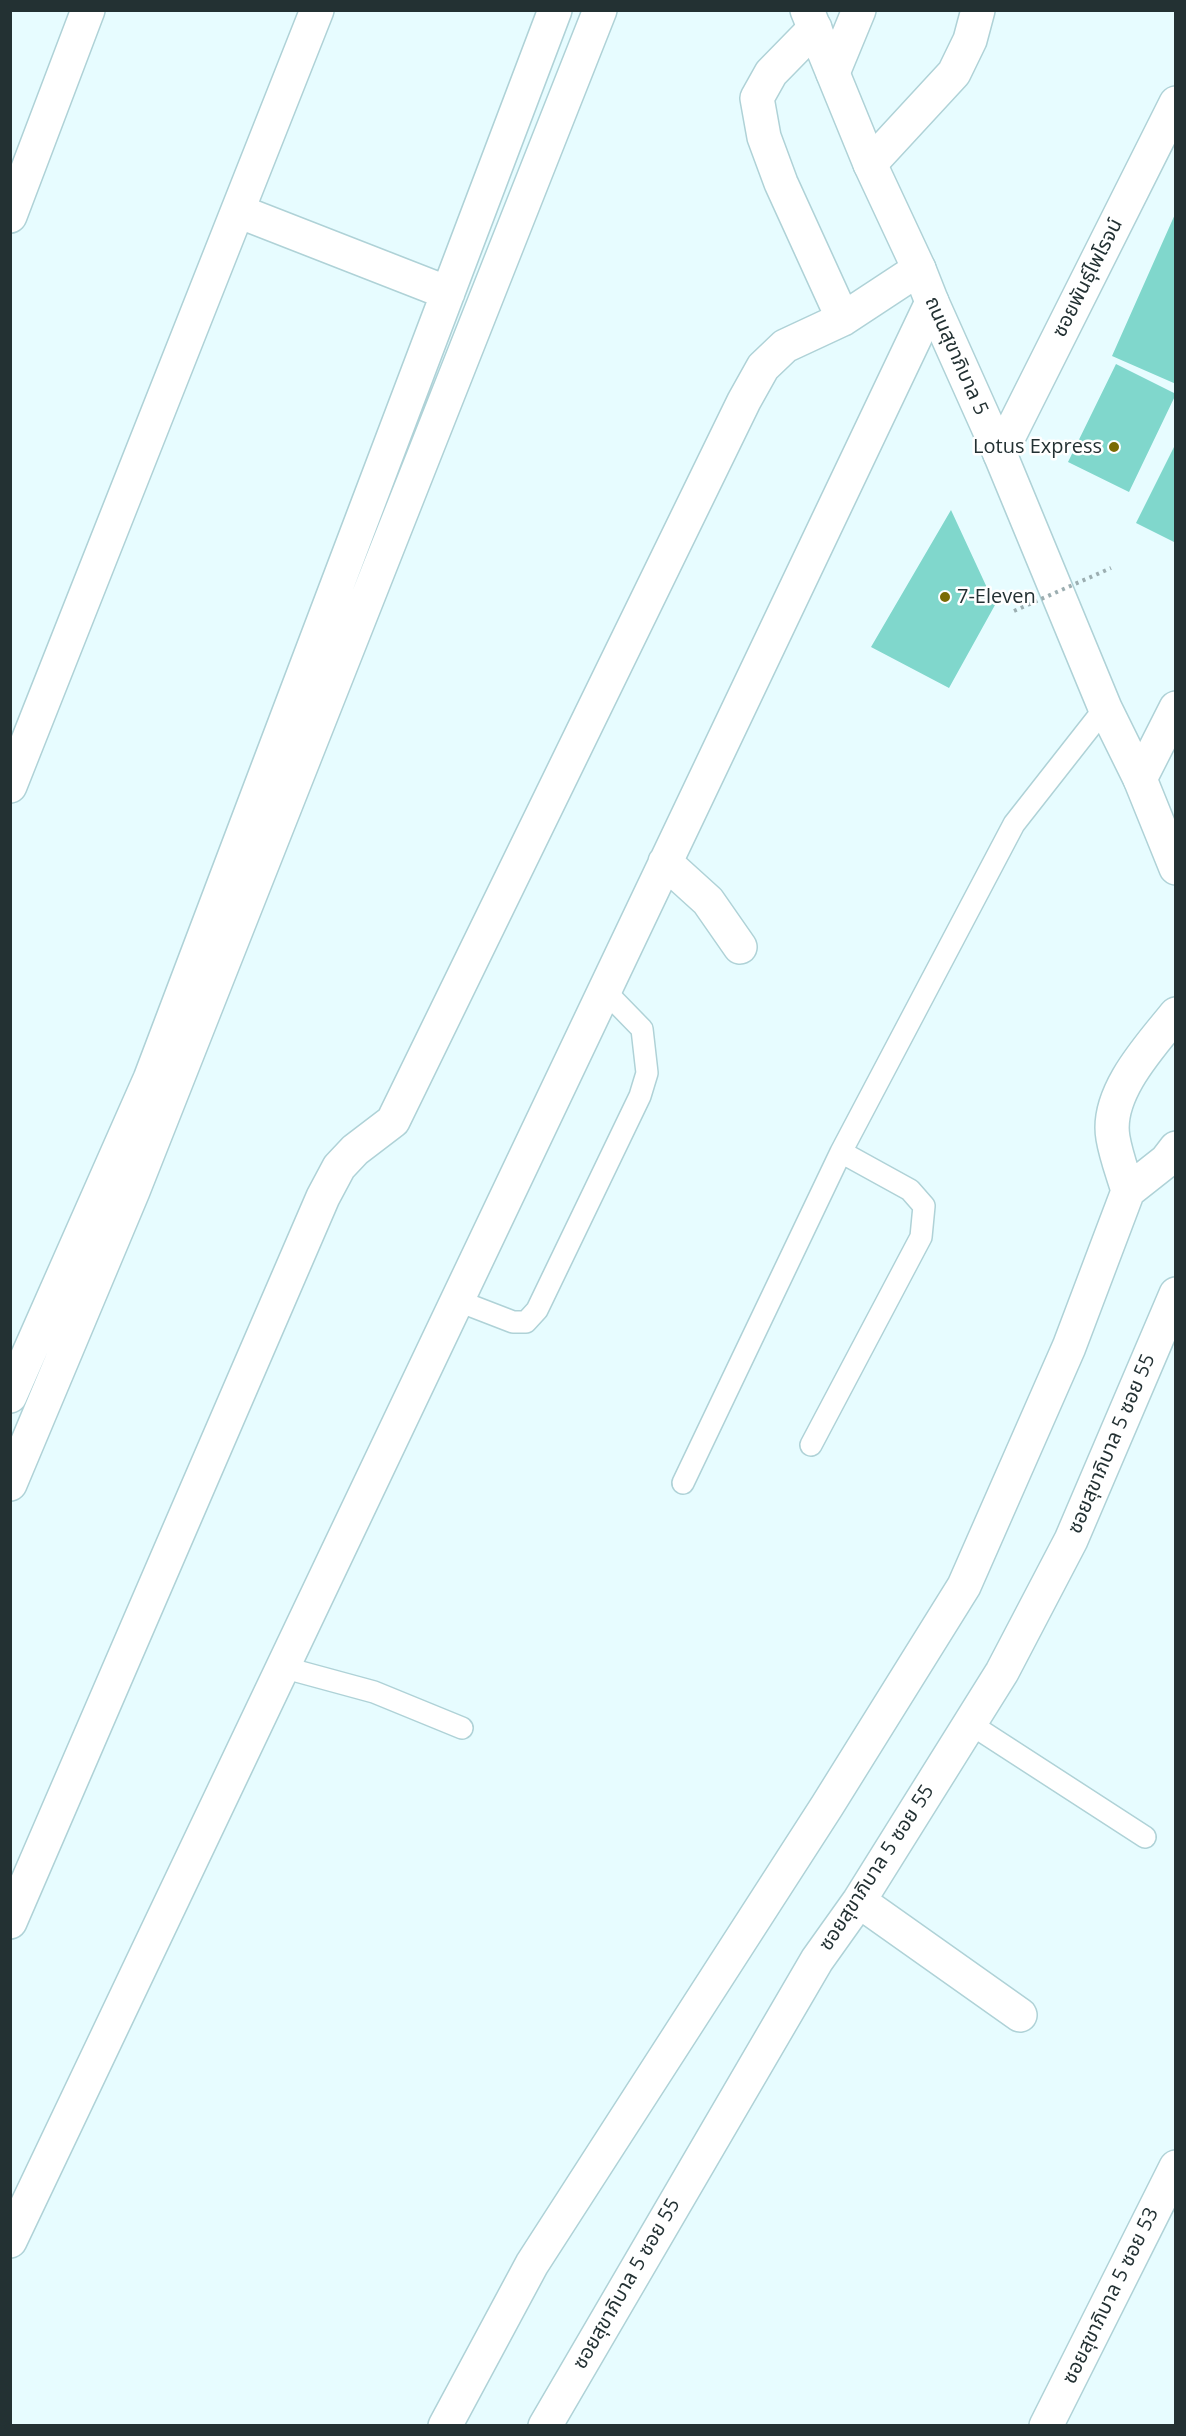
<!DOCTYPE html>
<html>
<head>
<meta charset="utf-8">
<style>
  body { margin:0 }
  #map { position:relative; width:1186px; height:2436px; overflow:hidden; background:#e7fcff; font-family:"Open Sans",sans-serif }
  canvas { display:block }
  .frame { position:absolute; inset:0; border:12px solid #233133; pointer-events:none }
</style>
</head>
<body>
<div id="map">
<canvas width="1186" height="2436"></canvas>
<div class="frame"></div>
</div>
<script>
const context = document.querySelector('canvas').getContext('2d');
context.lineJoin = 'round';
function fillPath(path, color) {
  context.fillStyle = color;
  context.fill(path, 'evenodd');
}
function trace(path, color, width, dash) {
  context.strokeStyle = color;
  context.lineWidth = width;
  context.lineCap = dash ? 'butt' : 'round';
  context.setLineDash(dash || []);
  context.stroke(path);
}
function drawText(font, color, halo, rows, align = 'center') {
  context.font = font + ' "Open Sans","Noto Sans Thai",sans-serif';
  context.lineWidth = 5;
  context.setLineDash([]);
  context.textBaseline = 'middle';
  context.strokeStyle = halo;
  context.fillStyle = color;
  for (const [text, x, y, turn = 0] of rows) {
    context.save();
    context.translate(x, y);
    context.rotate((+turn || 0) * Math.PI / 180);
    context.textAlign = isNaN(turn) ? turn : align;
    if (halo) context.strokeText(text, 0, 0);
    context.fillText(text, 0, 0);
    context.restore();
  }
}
const building = new Path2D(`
  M1176,212V384L1112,356Z
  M1116,364L1176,394L1129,492L1068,462Z
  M1176,443V543L1136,523Z
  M951,510L995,605L949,688L871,647Z`);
const lane = new Path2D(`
  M456,1300L513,1322H526L537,1310L640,1096L647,1073L642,1029L604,990
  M811,1445L921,1237L924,1206L910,1190L841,1152
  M683,1483L841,1152L1014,824L1105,708
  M282,1667L374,1692L462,1728
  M969,1723L1145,1837`);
const street = new Path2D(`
  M815,28L771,73L757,98L764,137L781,183L843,319
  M833,73L859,10
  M870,164L954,73L970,40L978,10
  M238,211L448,293
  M10,216L88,10
  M1000,454L1176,103
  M1140,779L1176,708
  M10,786L317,10
  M665,862L708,901L740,947
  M1128,1191C1123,1174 1116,1156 1113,1138C1105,1094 1150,1046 1176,1014
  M10,1396L150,1079L555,10
  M10,1484L133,1191L600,10
  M859,1901L1020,2015
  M10,1922L323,1197L339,1167L355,1150L393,1121L744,401L763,367L785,346L843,319L919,269
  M10,2241L932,302
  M445,2426L532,2264L827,1806L964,1586L1069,1347L1128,1191L1166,1161L1176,1148
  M545,2426L817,1960L859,1901L1002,1672L1071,1540L1176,1294
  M1046,2426L1176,2167`);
const secondary = new Path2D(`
  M807,10L870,164L919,269L932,302L1000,454L1105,708L1140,779L1176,868`);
const pathBridge = new Path2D(`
  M1014,611L1111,568`);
const markers = [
  [1114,447,6,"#7a6b04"],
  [945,597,6,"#7a6b04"]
];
const streetNames = [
  ["ซอยพันธ์ุไพโรจน์",1088,278,-63],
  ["ถนนสุขาภิบาล 5",956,356,66],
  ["ซอยสุขาภิบาล 5 ซอย 55",1112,1444,-67],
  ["ซอยสุขาภิบาล 5 ซอย 55",877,1868,-57],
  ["ซอยสุขาภิบาล 5 ซอย 55",627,2284,-60],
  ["ซอยสุขาภิบาล 5 ซอย 53",1111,2296,-64]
];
const poiNames = [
  ["Lotus Express",1102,447],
  ["7-Eleven",957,597,"left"]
];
fillPath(building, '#80d7cc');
trace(lane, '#afd2d7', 24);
trace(street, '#afd2d7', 36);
trace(secondary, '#afd2d7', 36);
trace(lane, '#fff', 21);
trace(street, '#fff', 33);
trace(secondary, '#fff', 33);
trace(pathBridge, '#9caeb1', 4, [3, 4.5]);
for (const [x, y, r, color] of markers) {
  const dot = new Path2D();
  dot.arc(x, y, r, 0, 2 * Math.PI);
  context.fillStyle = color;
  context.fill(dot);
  trace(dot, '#fff', 2);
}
drawText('20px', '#233133', '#fff', streetNames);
drawText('20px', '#233133', '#fff', poiNames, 'right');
</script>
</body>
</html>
